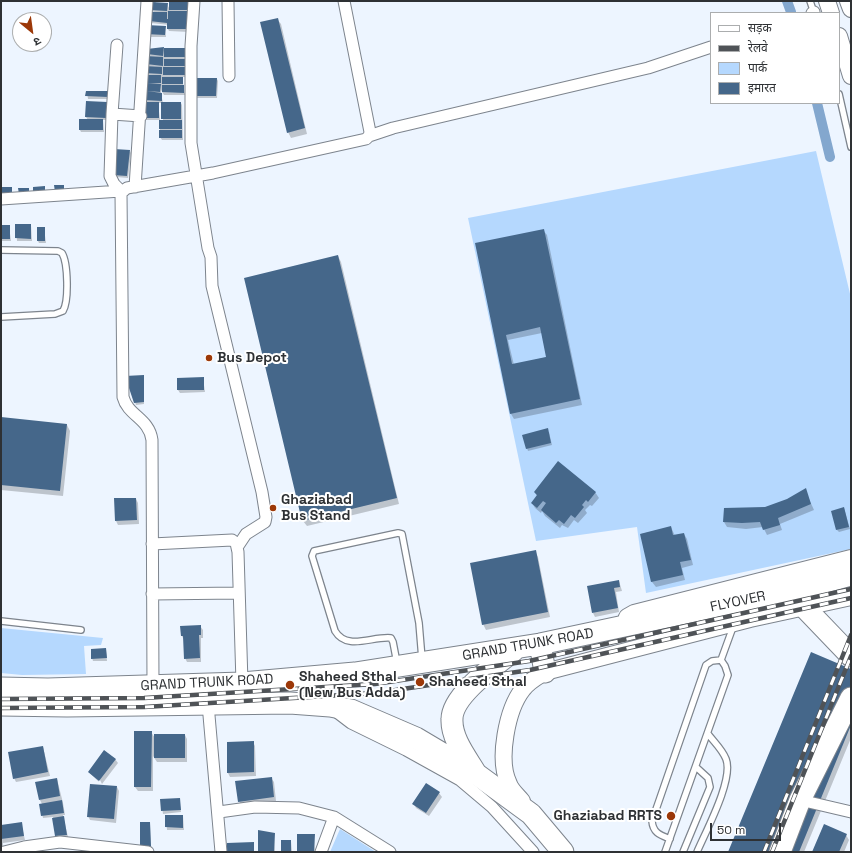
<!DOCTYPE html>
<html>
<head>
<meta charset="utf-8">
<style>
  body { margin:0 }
  #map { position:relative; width:852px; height:853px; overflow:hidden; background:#edf5ff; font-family:"Space Grotesk","Noto Sans Devanagari",sans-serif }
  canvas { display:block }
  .frame { position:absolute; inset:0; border:2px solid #2e3134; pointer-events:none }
  .legend { position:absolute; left:710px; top:12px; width:130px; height:92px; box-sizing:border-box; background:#fff; border:1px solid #abadae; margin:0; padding:5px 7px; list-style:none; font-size:12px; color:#2e3134 }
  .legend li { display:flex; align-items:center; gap:8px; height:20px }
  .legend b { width:20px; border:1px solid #abadae }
  .north { position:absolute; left:12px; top:12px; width:40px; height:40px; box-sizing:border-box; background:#fff; border:1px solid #abadae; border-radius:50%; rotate:151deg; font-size:11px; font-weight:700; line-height:16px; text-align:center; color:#2e3134 }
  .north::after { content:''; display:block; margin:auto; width:14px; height:18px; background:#9c3808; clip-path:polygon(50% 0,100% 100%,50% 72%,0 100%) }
  .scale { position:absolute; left:710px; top:823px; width:71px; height:18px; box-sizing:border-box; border:2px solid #2e3134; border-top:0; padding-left:5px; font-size:12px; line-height:14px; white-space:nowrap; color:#2e3134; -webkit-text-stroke:3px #fff; paint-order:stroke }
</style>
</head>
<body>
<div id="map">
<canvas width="852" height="853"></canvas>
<div class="frame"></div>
<ul class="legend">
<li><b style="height:5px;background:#fff"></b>सड़क</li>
<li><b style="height:5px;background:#4f5357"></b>रेलवे</li>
<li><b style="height:11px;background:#b5d8fe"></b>पार्क</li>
<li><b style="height:11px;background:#45678a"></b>इमारत</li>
</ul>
<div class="north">उ</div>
<div class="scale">50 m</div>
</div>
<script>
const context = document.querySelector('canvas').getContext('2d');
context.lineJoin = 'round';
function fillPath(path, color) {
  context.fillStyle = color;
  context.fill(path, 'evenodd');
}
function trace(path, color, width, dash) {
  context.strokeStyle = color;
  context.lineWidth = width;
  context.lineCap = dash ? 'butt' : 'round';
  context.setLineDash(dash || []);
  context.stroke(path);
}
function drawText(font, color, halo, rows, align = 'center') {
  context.font = font + ' "Space Grotesk",sans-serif';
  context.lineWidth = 4;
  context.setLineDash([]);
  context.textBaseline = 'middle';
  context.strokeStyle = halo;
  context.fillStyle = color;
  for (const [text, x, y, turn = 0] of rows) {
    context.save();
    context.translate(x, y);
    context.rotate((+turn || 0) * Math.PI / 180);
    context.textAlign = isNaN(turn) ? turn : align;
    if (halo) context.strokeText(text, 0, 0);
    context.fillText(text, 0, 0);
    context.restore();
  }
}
const green = new Path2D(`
  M816,151L851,298V549L646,593L637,527L536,541L468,218Z
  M1,628L103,638L101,645L84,646L86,674L22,675L1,673Z
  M340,829L376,852H330Z`);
const shadow = new Path2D(`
  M153,1H170V3H174L172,1H192L189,32L169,31L168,29L170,25L151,23L150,21L154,13L152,9ZM156,1L170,2L169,8L167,4L156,3Z
  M277,19L281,24L307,134L291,138L288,132Z
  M165,27L166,37H148L146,34Z
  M163,48L165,52L188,49L187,69H185L186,77H182L185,95H164L161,90V94L163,103H181L182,105L183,140H162L160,137V129L163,121L162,103H158L160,120H146L145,117L147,103L145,100V76L149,67L147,63L150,58L148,54Z
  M196,79H217L218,81L217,98H196Z
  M87,92H108L109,99H88Z
  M106,103L107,120H103L104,132H81L80,130L88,120L86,117Z
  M130,151L131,153L128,178L116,177L114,175Z
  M16,225H31L32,241H17Z
  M1,226H9L11,241H2Z
  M44,228L46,243H39L38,241Z
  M543,230L547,235L582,405L514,419L511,414L476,244ZM542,333L547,357L514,365L508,340Z
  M338,256L341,262L399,504L307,526L303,521L245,279Z
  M144,376V404L136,405L135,402Z
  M203,378L205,392L180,393L178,390V379Z
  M1,418L67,425L70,431L63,496L1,490Z
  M549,432L552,445L528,451L523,436Z
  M805,490L814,510L780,524L782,530L767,535L763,527L746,529L727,527L724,522L787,500Z
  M535,492H595L599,498L592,506L590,505L585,510L587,513L578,523L574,520L568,528L562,525L560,528L545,516L542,511L541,513L535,508L532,503L537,496Z
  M136,499L138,503L139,524L118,525L116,521Z
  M844,508L850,529L839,532L837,530Z
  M671,527L675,536L684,534L687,539L693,565L682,568L685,580L656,587L652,582L641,534Z
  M535,551L538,557L550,617L486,630L483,624Z
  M619,581L622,591L616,592L619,612L595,617L593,613Z
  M200,626L203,630V638H201V662H187L185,658L184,640L182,636Z
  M106,649L107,661H93L92,658Z
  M851,670V738L804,852H729Z
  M135,732H151L155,738L185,735L187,739V762H157L153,756V791H138L135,787Z
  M253,742L255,746L256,776L230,777L228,773Z
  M43,747L50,776L16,782L14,778Z
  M115,759L118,763L102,784L98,776L96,777L99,782L89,772Z
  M271,778L274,782L276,801L241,805L239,801Z
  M57,779L63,803L65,815H63L68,837L57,839L53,817L43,818L40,805L42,804L40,800Z
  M117,787L119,791L116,823L90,820L88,816Z
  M439,793L442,797L429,816L416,808L414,804Z
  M179,799L181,812L163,814L161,800Z
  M166,816H183L184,830H167Z
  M21,823L25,840L3,843V847H1V826Z
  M150,823L151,849H143Z
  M274,834L275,852H259Z
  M314,835L315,852H298Z
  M846,835L849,840L844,852H813Z
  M291,841L292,852H282Z`);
const canal = new Path2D(`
  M787,1L791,12
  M817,103L830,157`);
const building = new Path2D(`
  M152,2L168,3L167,11L150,10Z
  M169,2H189V10H169Z
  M168,11H191V19H168Z
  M150,12H167V19H188V29H167V23L149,21Z
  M278,18L305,128L287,133L260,22Z
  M146,25L166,26L165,35L145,34Z
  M164,47L163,56L147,54V49Z
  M164,48H188V57H164Z
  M145,56L163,57V66L146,64Z
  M164,59H186V66H164Z
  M144,66L162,67V74L144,73Z
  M163,67H185V75H163Z
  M144,75H161V83H148L161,84L160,92L147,91L162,93V101L144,100Z
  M162,77H183V84H162Z
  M195,78H217L216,96H194Z
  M162,85H184V93L162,92Z
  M86,91H109L108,97L85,96Z
  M86,101L107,102L106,118L85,117Z
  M145,102H159V118H144Z
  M161,102H181V119H161Z
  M79,119H103V130H79Z
  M159,120H182V129H159Z
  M159,130H182V138H159Z
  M114,149L130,150L127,176L113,175Z
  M54,185H64V192H55Z
  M45,186V193H33V187Z
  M1,187H12V195L1,196Z
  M18,188H29V194H19Z
  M15,224H31V239L15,238Z
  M1,225H10V239H1Z
  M37,227H45V241H37Z
  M544,229L580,399L510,414L475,243ZM540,327L546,357L512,364L506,335Z
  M338,255L397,498L302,521L244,278Z
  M144,375V402L134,403L125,376Z
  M204,377V390H177V378Z
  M1,417L67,424L60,491L1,485Z
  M548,428L551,443L526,449L522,435Z
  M558,461L596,492L588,502L586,500L582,505L584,507L575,518L571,515L564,524L559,520L556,523L541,510L546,503L543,501L537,508L531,503L537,495L534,492Z
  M806,488L811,504L778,518L780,525L763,530L760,522L742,523L723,522L724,508L765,507L787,499Z
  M114,498H136L137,520L115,521Z
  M844,507L849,527L836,530L831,511Z
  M671,526L673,535L684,533L691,560L680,562L683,575L651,582L640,534Z
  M536,550L548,612L482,625L470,563Z
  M619,580L620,587L614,588L618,608L592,613L587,586Z
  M201,625V635H199L200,658L184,659L183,636H181L180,626Z
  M106,648L107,658L91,659V649Z
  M811,652L851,669V725L799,852H728Z
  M134,731H152L151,787H134Z
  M154,734H185V758H154Z
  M254,741V772L227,773V742Z
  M43,746L48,772L13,779L8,752Z
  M104,750L116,759L99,781L88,772Z
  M272,777L274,797L238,802L235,781Z
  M57,778L60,796L39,800L35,782Z
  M426,783L440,792L426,813L412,804Z
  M90,784L117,786L114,819L87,817Z
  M180,798L181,810L161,811L160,799Z
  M62,800L64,813L41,816L39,804Z
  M165,815H183V828L165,827Z
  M64,816L67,835L55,836L52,818Z
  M22,822L24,836L1,839V825Z
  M140,822H150L151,846L140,847Z
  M824,824L847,834L839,852H812Z
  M258,830L275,833L274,852H258Z
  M297,834H315L314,852H297Z
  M281,840H291V852H281Z
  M254,842V852H227V843Z`);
const lane = new Path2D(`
  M810,1L814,13
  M839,94L851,147
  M1,250L58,251L62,253C68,263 69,301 63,311L55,314L1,317
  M1,621L81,630
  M397,663L393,642L391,638C372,636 347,651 335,631L312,556L314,551L398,533L402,534L419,623L422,659
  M670,839C660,835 653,833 652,821L706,665L712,661L721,660
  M665,852L728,675L725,666L721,660L733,627
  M683,852L710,787L708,778L696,767
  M697,852C706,831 734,779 726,759C722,749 714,742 708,734`);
const street = new Path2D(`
  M194,1L191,46V143L208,248L211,257L212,286L262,492L266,517L265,522L246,534L238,546
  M228,1L229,76
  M812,13L814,12
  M117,45L112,114L110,176L114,184L121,191
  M112,114L141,116
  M369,136L393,128L648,68L711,47
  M135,187L147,1
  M1,199L121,191
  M152,544L232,540L236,543L238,552L242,683
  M152,594L239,593
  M153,686L152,440C149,418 128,416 123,397L121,193L127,188L213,173L366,139L369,136L370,132L344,1
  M208,704L221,852
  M334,710L351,723L406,750L460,780L492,807L533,852
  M800,800L851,812
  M219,812L255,807L299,808L334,817L390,852
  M4,852L24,847L60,842L148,852
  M321,852L334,817`);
const secondary = new Path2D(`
  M827,1L831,13
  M848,1L851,9
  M839,36L851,76
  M624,627L627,617L634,613L851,558
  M522,801C518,796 511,790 509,784C497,760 507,709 523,689C529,681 537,677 545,672L750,619L851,597`);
const highway = new Path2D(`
  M804,607L851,656
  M540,644L545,672
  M1,688L48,689L242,683L355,673L540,644L807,587L851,575
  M1,705L67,706L290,703L330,706L351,710L416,738L475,773L531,814L563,852
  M475,772C466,757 451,738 452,719C452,694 499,663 517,648
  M780,852L800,800L851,698`);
const rail = new Path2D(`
  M1,699L144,698L375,684L529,661L851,589
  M1,708L144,707L376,693L530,670L851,598
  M764,852L851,635
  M772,852L851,656`);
const markers = [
  [209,358,4,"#9c3808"],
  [273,508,4,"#9c3808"],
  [420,682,5,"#9c3808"],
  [290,685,5,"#9c3808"],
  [671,816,5,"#9c3808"]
];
const poiNames = [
  ["Bus Depot",217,358],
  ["Ghaziabad",281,500],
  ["Bus Stand",281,516],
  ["Shaheed Sthal",299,677],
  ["(New Bus Adda)",299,693],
  ["Shaheed Sthal",429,682],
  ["Ghaziabad RRTS",662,816,"right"]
];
const streetNames = [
  ["FLYOVER",738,602,-12],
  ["GRAND TRUNK ROAD",528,645,-10],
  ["GRAND TRUNK ROAD",207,683,-3]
];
fillPath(green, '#b5d8fe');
fillPath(shadow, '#0003');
trace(canal, '#83a7ce', 10);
fillPath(building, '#45678a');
trace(lane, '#7d848d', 8);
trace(street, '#7d848d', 13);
trace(secondary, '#7d848d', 18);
trace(highway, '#7d848d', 23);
trace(lane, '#fff', 5.5);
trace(street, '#fff', 11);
trace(secondary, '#fff', 16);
trace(highway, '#fff', 21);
trace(rail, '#4f5357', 4.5);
trace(rail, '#fff', 3, [9]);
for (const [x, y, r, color] of markers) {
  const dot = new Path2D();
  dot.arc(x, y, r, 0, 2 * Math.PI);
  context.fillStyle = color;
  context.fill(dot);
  trace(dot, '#fff', 1.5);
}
drawText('bold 14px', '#2e3134', '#fff', poiNames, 'left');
drawText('14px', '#2e3134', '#fff', streetNames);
</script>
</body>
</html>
